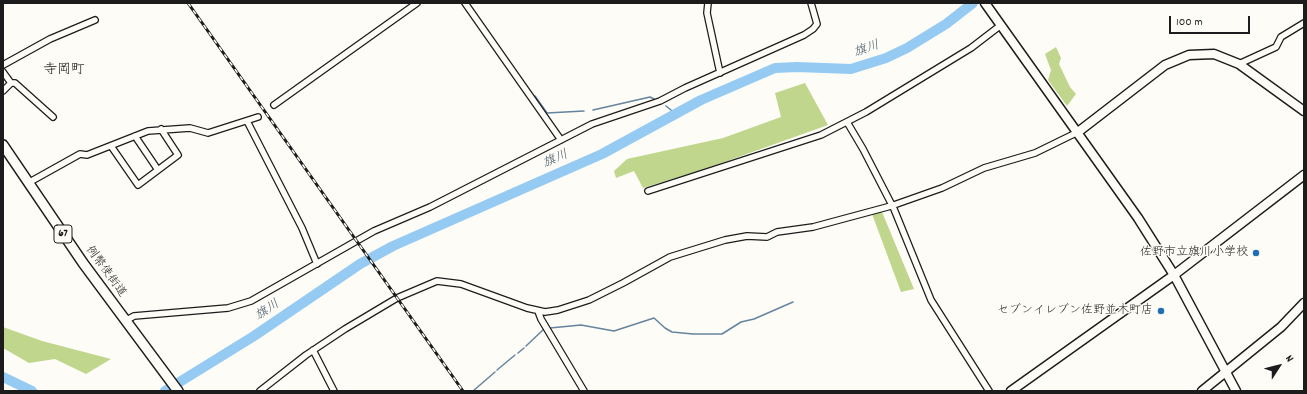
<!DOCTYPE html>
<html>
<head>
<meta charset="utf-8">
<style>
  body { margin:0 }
  #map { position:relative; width:1307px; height:394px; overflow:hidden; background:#fdfcf7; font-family:Dekko,sans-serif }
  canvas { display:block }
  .frame { position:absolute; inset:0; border:4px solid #1c1c1c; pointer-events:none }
  .north { position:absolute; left:1259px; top:346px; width:40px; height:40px; -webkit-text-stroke:3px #fdfcf7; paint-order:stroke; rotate:54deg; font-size:11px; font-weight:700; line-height:16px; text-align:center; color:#1c1c1c }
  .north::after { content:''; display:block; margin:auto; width:14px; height:18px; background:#1c1c1c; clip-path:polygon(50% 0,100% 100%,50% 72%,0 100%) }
  .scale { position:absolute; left:1169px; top:16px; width:81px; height:18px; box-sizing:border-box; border:2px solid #1c1c1c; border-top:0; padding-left:5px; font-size:12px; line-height:14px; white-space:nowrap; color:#1c1c1c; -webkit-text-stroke:3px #fdfcf7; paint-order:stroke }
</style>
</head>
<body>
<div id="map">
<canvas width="1307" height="394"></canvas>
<div class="frame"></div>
<div class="north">N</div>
<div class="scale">100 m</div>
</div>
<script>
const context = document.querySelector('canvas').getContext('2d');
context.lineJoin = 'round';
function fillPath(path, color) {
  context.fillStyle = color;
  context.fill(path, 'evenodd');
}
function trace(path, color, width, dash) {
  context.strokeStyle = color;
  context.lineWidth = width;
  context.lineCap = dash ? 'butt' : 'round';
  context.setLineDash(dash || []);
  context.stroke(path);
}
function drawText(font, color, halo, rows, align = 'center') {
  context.font = font + ' Dekko,"Klee One",sans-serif';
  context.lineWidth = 3;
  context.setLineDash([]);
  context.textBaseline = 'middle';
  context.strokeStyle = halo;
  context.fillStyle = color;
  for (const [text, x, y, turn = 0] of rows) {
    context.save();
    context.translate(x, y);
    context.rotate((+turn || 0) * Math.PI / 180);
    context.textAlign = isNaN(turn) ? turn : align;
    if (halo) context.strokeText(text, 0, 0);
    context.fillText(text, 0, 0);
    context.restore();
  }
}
const green = new Path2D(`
  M1056,47L1061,58L1059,64L1070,87L1076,94L1067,106L1048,80L1051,70L1045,54Z
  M805,83L828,125L702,170L643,188L634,171L616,178L614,171L627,159L723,138L781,117L775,93Z
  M882,212L914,289L901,292L872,214Z
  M3,327L42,341L111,359L86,374L55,359L29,363L3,348Z`);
const stream = new Path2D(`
  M535,96L547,113L584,111
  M666,106L676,114
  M593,110L650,97L654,99
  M550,328L581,325L614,331L654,318L665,328L672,332L693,334H722L741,322L754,319L793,302
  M526,346L544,329
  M518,353L524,348
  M497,370L515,355
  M473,391L495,372`);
const river = new Path2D(`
  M3,377L32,391
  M165,391L254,336L360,264L393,246L602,154L701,100L775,68L797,67L851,69L886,58L907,48L946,24L973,3`);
const street = new Path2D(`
  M465,3L561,140
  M708,3L707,13L720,73
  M1239,64L1276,47L1281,37L1304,23
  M3,65L50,39L95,20
  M3,72L11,83
  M3,91L11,83H15L53,117
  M274,105L417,3
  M247,121L302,228L317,264
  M847,122L863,149L894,209L931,300L989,391
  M135,136L158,170
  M111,146L138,185L178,155L161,129
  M28,183L80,154L87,155L148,131L190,128L208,133L258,117
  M648,191L821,135L866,112L971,48L1001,25
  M538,311L541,319L584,391
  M127,320L134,316L228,308L251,301L374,231L430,207L592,124L660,101L685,88L804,35L813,29L817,24L811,3
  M313,350L334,391
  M260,391L306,355L345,329L397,298L437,281L461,284L527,308L545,312L558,310L589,300L623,283L670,257L725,240L747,236L767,237L777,232L813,227L891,206L942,188L984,168L1035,153L1078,132`);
const secondary = new Path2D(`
  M985,3L1138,218L1174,275L1236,391
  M1078,132L1165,65L1189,55L1214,54L1239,64L1304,111
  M1011,391L1174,275L1304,175
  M1202,391L1281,327L1304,303`);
const primary = new Path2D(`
  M3,145L83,263L178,391`);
const rail = new Path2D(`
  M188,3L463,391`);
const markers = [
  [1256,253,4,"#1f6fb2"],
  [1161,311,4,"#1f6fb2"]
];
const shields = [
  [63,234,18]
];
const shieldNames = [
  ["67",63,234]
];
const poiNames = [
  ["佐野市立旗川小学校",1248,253],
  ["セブンイレブン佐野並木町店",1153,311]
];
const streetNames = [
  ["例幣使街道",105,272,54]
];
const waterNames = [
  ["旗川",867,50,-19],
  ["旗川",556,160,-24],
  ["旗川",268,311,-34]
];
const quarterNames = [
  ["寺岡町",64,71]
];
fillPath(green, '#c0d68c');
trace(stream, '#65849d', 1.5);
trace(river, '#95caf3', 10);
trace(street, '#1c1c1c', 8);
trace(secondary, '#1c1c1c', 11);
trace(primary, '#1c1c1c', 12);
trace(street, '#fdfcf7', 5.5);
trace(secondary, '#fdfcf7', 8);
trace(primary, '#fdfcf7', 9);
trace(rail, '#1c1c1c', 3);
trace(rail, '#fdfcf7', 1.5, [4.5]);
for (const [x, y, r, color] of markers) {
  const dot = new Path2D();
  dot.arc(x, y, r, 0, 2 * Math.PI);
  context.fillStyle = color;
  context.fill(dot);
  trace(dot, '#fdfcf7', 1.5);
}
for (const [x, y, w] of shields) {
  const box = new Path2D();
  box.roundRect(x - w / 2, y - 9, w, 18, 3);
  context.fillStyle = '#fdfcf7';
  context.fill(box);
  trace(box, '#1c1c1c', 1);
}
drawText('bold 11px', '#1c1c1c', null, shieldNames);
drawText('12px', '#1c1c1c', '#fdfcf7', poiNames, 'right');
drawText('12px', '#1c1c1c', '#fdfcf7', streetNames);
drawText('italic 13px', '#465967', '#fdfcf7', waterNames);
drawText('14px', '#1c1c1c', '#fdfcf7', quarterNames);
</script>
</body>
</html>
